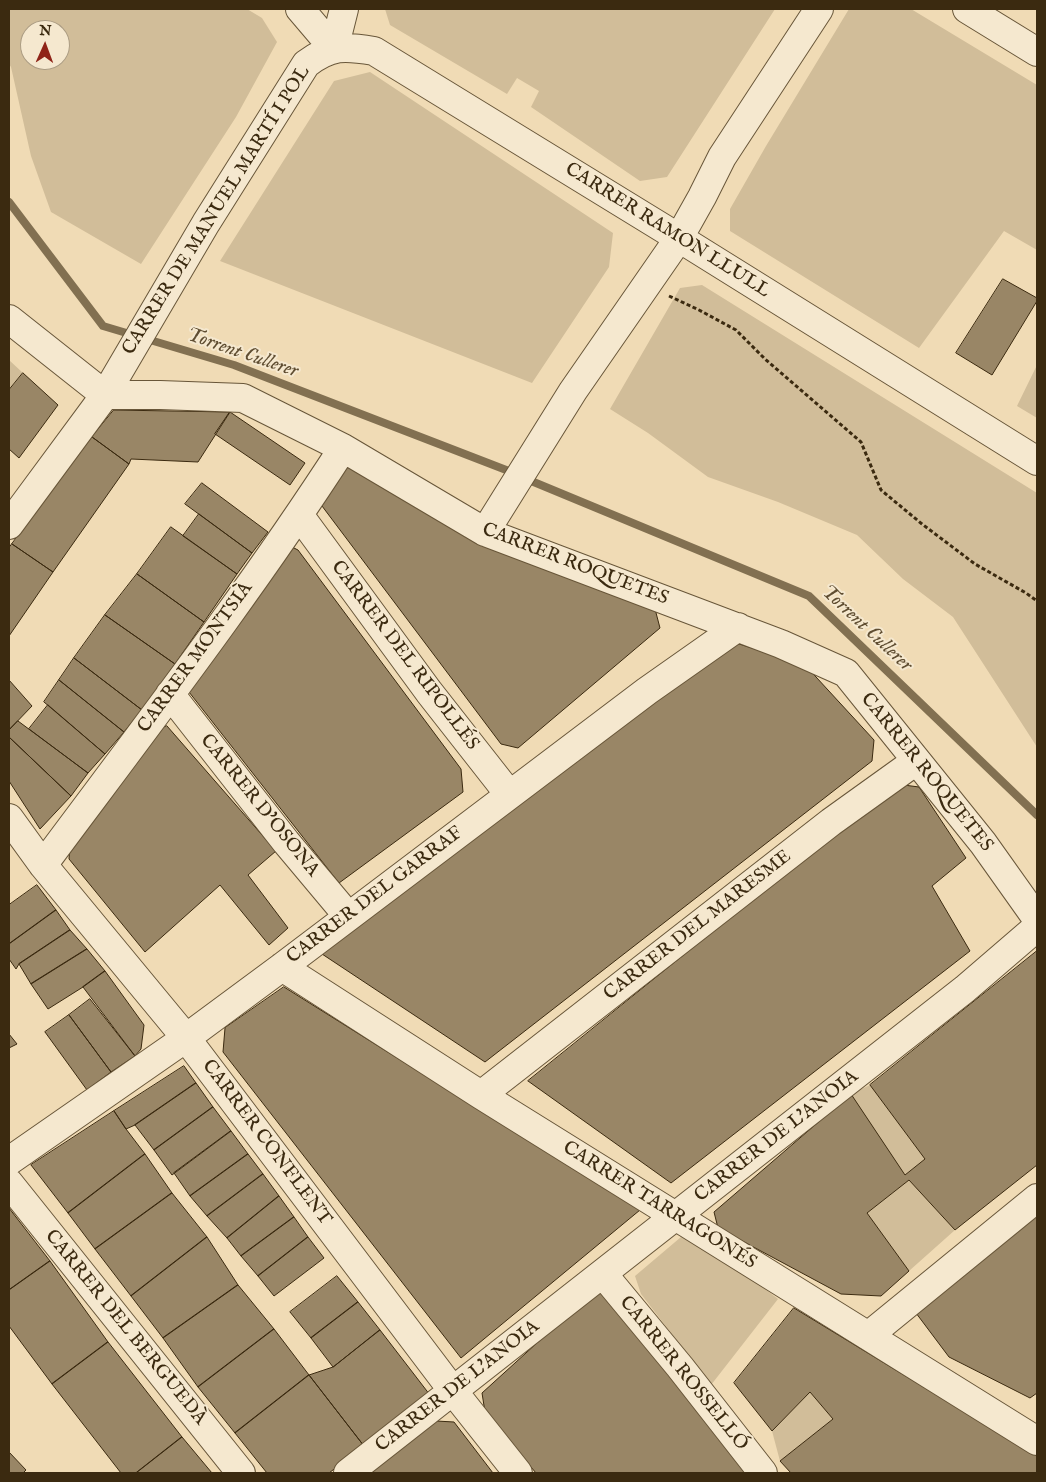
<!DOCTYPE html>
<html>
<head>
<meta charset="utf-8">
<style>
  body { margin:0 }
  #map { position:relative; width:1046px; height:1482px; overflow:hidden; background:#f0dbb5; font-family:"IM FELL English",serif }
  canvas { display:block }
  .frame { position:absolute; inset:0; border:10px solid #3b2a10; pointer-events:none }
  .north { position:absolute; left:20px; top:20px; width:50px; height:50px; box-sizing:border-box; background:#f5e8cf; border:1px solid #ab9c83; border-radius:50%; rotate:2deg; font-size:14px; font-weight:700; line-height:20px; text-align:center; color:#3b2a10 }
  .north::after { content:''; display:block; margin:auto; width:18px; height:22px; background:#8f2418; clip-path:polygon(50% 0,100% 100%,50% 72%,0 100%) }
</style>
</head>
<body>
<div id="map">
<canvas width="1046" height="1482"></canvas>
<div class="frame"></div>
<div class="north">N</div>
</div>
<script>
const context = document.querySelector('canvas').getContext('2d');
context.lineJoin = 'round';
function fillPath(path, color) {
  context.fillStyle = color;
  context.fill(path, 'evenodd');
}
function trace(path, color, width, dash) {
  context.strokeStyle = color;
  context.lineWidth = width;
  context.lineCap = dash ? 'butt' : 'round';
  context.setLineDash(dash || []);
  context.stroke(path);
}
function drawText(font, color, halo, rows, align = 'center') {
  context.font = font + ' "IM FELL English",serif';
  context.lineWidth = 4;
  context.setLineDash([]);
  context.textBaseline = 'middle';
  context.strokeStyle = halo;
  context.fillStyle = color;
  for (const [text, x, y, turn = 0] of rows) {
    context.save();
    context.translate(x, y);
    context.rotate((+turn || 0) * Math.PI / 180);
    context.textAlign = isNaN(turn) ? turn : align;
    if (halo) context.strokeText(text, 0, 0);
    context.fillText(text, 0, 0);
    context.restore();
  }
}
const green = new Path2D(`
  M9,9H247L262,18L277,42L236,117L141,264L51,212L31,156L11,67L9,64ZM30,30H60V60H30Z
  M385,9H775L667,177L640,181L531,107L539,91L517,78L507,94L390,25Z
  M849,9H911L1037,85V250L1004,231L919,348L730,231V209L766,146Z
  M370,72L613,233L609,267L532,383L220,261L334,81Z
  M702,285L1037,493V747L953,617L903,579L857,535L778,502L708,477L648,433L610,409L680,288Z
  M9,360L23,373L9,389Z
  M1037,365V418L1017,406Z
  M870,1085L925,1159L905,1175L851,1094Z
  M909,1180L955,1230L909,1271L867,1213Z
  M681,1237L705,1243L778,1299L711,1385L641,1294L635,1276Z
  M810,1392L833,1419L780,1461L772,1431Z`);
const stream = new Path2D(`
  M9,202L103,326L234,365L514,473
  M524,478L809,596L1037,815`);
const building = new Path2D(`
  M1003,279L1037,298V301L992,375L956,353Z
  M23,373L58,405L19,458L9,449V390Z
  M114,410L230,412L198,462L131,459L129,464L92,437Z
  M230,412L305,463L290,485L215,434Z
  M92,437L129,464L53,572L12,544Z
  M346,466L655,609L660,628L518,748L501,744L319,502Z
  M202,483L268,532L252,553L185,504Z
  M199,514L252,553L237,574L183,536Z
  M171,527L237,574L204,622L137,574Z
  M12,544L53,572L9,636V548Z
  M288,545L298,550L461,769L463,792L339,883L189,692Z
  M137,574L204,622L175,664L105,615Z
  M105,615L175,664L142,710L74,658Z
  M733,642L805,665L874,740L872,761L485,1062L319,952Z
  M74,658L142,710L124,732L59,680Z
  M9,680L32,706L9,730Z
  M59,680L124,732L105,754L44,702Z
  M48,705L105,754L88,773L29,729Z
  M18,721L88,773L71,796L9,737V730Z
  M167,726L276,851L248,875L288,928L269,945L220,885L145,952L69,859L70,843L154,732Z
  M9,737L71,796L40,829L9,781Z
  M896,784L919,787L966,858L932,886L970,951L671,1183L528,1081Z
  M37,885L56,910L9,944V905Z
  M56,910L70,930L19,964L16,969L9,959V944Z
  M70,930L87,949L31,984L19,964Z
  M87,949L105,971L83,987L48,1009L31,984Z
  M1037,951V1165L955,1230L909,1180L867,1213L909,1271L881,1296L841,1294L718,1228L714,1212L851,1094L905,1175L925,1159L870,1085Z
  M105,971L144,1025L141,1049L135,1056L83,987Z
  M284,987L640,1210L461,1358L223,1052L225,1028Z
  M90,999L135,1056L111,1072L69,1015Z
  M69,1015L111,1072L87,1090L45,1032Z
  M9,1034L17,1044L9,1048Z
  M184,1066L196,1083L135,1125L126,1129L114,1111Z
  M196,1083L213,1107L154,1150L135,1125Z
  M213,1107L231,1131L172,1175L154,1150Z
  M114,1111L126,1129L145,1154L68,1213L31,1165Z
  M231,1131L248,1154L190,1196L174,1173Z
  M145,1154L172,1193L95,1249L68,1213Z
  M248,1154L263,1174L207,1216L190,1196Z
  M263,1174L279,1196L227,1238L207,1216Z
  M172,1193L207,1237L131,1296L95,1249Z
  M279,1196L294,1217L241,1256L227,1238Z
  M9,1208L50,1261L9,1290Z
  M1037,1208V1393L1030,1398L949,1357L916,1313Z
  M294,1217L308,1237L258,1276L241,1256Z
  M207,1237L238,1285L163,1338L131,1296Z
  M308,1237L324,1258L274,1296L258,1276Z
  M50,1261L108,1342L52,1384L9,1326V1290Z
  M337,1276L358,1302L311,1338L290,1312Z
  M238,1285L274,1329L198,1387L163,1338Z
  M606,1289L749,1473H536L485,1412L482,1393L593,1292Z
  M358,1302L380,1330L333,1367L311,1338Z
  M794,1308L1037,1456V1473H791L780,1461L833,1419L810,1392L772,1431L734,1383Z
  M274,1329L309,1375L235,1433L198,1387Z
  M380,1330L430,1395L364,1446L309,1375L333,1367Z
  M108,1342L182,1437L136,1473H121L52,1384Z
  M309,1375L364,1446L329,1473H267L235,1433Z
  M436,1421L454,1422L493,1473H370Z
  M182,1437L212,1473H136Z
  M9,1452L26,1470L23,1473H9Z`);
const path = new Path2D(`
  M669,296L699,310L736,330L765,359L861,442L881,490L922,524L975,564L1026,593L1037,601`);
const street = new Path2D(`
  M300,9L334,49
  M967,9L1037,52
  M334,49L344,9
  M9,319L105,395H160L243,398L343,448L485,532L781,644L846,673L983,843L1037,919
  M300,516L429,692L509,794
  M9,525L105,395L206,223L306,64C331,45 344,46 374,51L679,238L1037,461
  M485,532L573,391L679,238L702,197L722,157L819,9
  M170,694L286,842L348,916
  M9,818L43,865L186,1038L453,1391L518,1473
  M43,865C145,728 250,592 343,448
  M282,967L481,1095L1037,1441
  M481,1095L831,822L916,761
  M9,1161L186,1038L282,967L647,691L738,627
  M9,1183L241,1473
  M603,1274L680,1367L763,1473
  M868,1336L1037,1198
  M348,1473L965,989L1037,927`);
const streetNames = [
  ["CARRER DE MANUEL MARTÍ I POL",217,211,-58],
  ["CARRER RAMON LLULL",667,231,32],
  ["CARRER ROQUETES",575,565,21],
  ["CARRER DEL RIPOLLÉS",404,656,53],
  ["CARRER MONTSIÀ",196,658,-54],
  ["CARRER ROQUETES",926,773,51],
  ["CARRER D'OSONA",259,806,51],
  ["CARRER DEL GARRAF",375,896,-37],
  ["CARRER DEL MARESME",698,926,-38],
  ["CARRER DE L'ANOIA",777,1137,-38],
  ["CARRER CONFLENT",266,1143,53],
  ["CARRER TARRAGONÉS",659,1206,32],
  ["CARRER DEL BERGUEDÀ",125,1328,51],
  ["CARRER ROSSELLÓ",683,1374,51],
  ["CARRER DE L'ANOIA",458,1387,-38]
];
const waterNames = [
  ["Torrent Cullerer",242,354,19],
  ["Torrent Cullerer",866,629,43]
];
fillPath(green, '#d1bd99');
trace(stream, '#827051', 8);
fillPath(building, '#998666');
trace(building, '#3b2a10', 1);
trace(street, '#685639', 30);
trace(path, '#3b2a10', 3, [4, 2.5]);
trace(street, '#f5e8cf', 28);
drawText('19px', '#3b2a10', '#f5e8cf', streetNames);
drawText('italic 20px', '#5f4d31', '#f5e8cf', waterNames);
</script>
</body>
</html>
